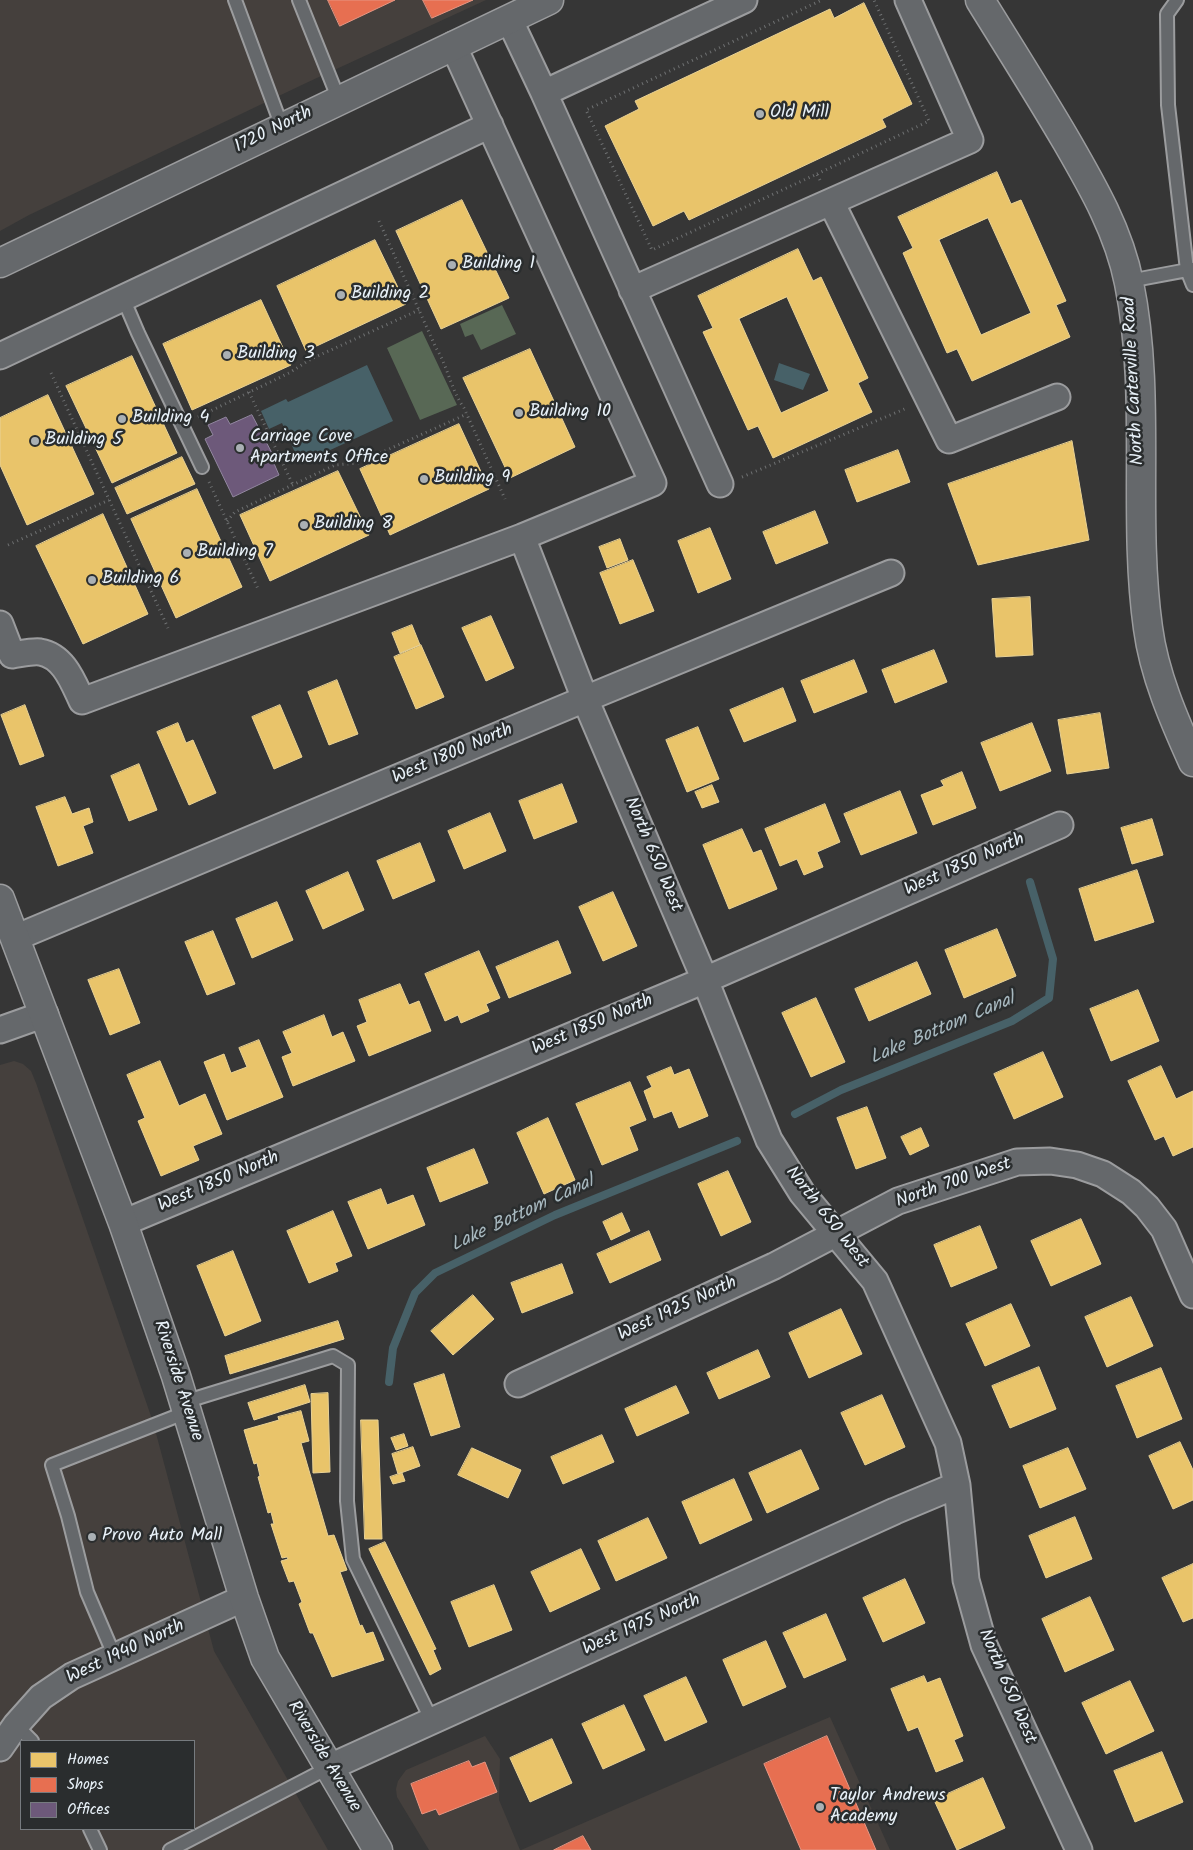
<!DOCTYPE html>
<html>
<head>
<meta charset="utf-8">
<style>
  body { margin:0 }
  #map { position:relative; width:1193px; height:1850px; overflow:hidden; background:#363636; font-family:Kalam,sans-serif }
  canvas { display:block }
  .legend { position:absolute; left:20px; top:1740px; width:175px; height:90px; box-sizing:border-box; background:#2a2d2e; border:1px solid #767b7f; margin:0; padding:6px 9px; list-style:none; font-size:15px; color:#e8f1f8 }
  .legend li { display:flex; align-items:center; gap:10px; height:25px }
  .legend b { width:25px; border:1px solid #767b7f }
</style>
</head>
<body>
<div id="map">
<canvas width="1193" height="1850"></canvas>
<ul class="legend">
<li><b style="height:14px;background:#e9c46a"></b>Homes</li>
<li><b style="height:14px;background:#e76f51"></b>Shops</li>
<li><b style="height:14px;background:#6d597a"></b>Offices</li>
</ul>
</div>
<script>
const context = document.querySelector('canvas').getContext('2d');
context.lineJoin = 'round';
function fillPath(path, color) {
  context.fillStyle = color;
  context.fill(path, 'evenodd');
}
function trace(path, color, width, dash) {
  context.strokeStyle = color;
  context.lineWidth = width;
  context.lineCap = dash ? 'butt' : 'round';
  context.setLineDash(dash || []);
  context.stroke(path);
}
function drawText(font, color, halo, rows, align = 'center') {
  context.font = font + ' Kalam,sans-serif';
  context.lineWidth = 5;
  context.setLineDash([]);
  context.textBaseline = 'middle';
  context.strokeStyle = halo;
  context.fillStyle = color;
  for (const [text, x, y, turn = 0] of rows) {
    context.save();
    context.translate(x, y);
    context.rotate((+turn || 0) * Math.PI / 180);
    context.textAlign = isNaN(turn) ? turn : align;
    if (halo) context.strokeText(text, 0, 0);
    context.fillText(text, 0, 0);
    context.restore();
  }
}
const built = new Path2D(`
  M0,0H486L306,83L29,215L0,231Z
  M14,1061L23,1064L31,1071L36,1083L153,1422L214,1651L328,1850H0V1065ZM21,1741H194V1829H21Z
  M830,1717L890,1850H521L757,1748Z
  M485,1736L500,1759L499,1800L520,1850H429L397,1797L396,1789L398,1781L406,1770Z`);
const green = new Path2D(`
  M502,305L516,334L481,350L473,334L465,337L460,324Z
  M422,331L457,405L420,420L387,348Z`);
const water = new Path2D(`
  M779,363L810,374L803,390L774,380Z
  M367,365L393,421L300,464L282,423L269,429L261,411L286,399L288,402Z`);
const homes = new Path2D(`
  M864,3L912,104L882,119L886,127L689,220L684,211L653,226L605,126L639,109L635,101L830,9L834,18Z
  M997,172L1011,204L1021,200L1066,301L1056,305L1070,337L972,381L957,349L947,353L903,253L913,248L898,217ZM988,218L1031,313L981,335L939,240Z
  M462,200L509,298L441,329L396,231Z
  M375,240L406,304L306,351L277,286Z
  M798,249L813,281L821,277L868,378L858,383L872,412L773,458L758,426L748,430L703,332L713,328L698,296ZM787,297L829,391L781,413L739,319Z
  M261,300L291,365L192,410L163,344Z
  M530,349L575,447L510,478L463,378Z
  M132,356L177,453L112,483L66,386Z
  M48,395L94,494L27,525L0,465V418Z
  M459,424L489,489L390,535L360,469Z
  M1072,441L1089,540L978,565L948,484Z
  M898,450L910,482L857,502L845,470Z
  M182,457L195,484L127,514L115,488Z
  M338,471L369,535L270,581L240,515Z
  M197,489L242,587L176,618L131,519Z
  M815,511L828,543L776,564L763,532Z
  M103,514L148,614L83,644L36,546Z
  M710,528L731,579L698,593L678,541Z
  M620,539L628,560L607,568L599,547Z
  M633,560L654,611L620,624L600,573Z
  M1030,597L1033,655L996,657L992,599Z
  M491,616L514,668L486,681L462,628Z
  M412,625L420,645L400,653L392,633Z
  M421,645L444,697L416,709L394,657Z
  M934,650L947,682L895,703L882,670Z
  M854,660L867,692L814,713L801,681Z
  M337,680L358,734L329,745L308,692Z
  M783,688L796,721L744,742L730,710Z
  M25,705L44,756L20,765L1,715Z
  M280,705L302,757L274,769L252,717Z
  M1100,713L1109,768L1067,774L1058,720Z
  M178,723L186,743L193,740L216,793L189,805L157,732Z
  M1032,723L1051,771L1000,791L981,743Z
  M698,727L719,779L687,792L666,740Z
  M139,764L157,810L129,821L111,776Z
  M962,772L976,808L933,825L921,795L944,786L941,781Z
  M562,784L577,822L534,839L519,801Z
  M712,785L719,802L702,808L695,792Z
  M900,791L917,833L861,855L844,814Z
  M65,797L72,814L89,808L93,822L83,826L93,853L58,866L36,807Z
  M825,804L840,842L817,852L823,867L804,875L797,859L780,866L765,829Z
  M490,813L506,851L464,869L448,831Z
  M1152,819L1163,855L1132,864L1121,828Z
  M742,829L753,853L761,850L777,889L729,909L703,845Z
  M420,843L435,881L393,899L377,861Z
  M1137,870L1154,922L1095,941L1079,889Z
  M348,872L364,910L323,929L306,891Z
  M613,892L637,946L603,961L579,907Z
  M277,902L293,940L252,958L236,919Z
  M997,929L1016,976L964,998L945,950Z
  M213,931L235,984L207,995L185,942Z
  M558,941L571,973L509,998L496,967Z
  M479,951L500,998L486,1004L489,1011L461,1023L458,1015L445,1021L425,974Z
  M917,962L931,994L869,1021L855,989Z
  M119,969L140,1023L110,1035L88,980Z
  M400,984L409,1005L419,1001L431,1031L369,1056L357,1026L367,1022L359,1000Z
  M1138,990L1159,1041L1111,1061L1090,1009Z
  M816,998L845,1062L811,1077L782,1013Z
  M324,1015L332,1037L343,1032L355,1061L293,1086L282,1057L292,1053L283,1032Z
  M259,1040L283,1097L227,1120L204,1062L224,1054L231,1073L247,1067L239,1048Z
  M1043,1052L1063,1097L1014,1119L994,1074Z
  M160,1061L179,1106L205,1094L222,1134L193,1146L199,1160L161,1176L138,1121L145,1118L127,1075Z
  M1161,1066L1176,1099L1193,1091V1147L1173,1156L1164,1136L1155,1140L1128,1081Z
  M671,1067L674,1075L689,1069L708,1116L679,1128L672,1111L654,1118L644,1091L652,1087L647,1077Z
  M630,1082L646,1120L629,1127L638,1150L602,1165L576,1104Z
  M867,1107L886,1158L856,1169L837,1118Z
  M548,1118L575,1180L544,1194L517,1133Z
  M921,1128L929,1146L910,1155L901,1137Z
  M474,1149L488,1183L440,1202L427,1168Z
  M728,1171L751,1222L721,1236L698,1184Z
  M381,1189L387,1205L413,1195L425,1225L368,1249L348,1202Z
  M333,1211L352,1256L335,1263L338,1271L309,1283L287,1231Z
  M622,1213L630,1231L611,1240L603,1222Z
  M1081,1219L1101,1264L1051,1286L1031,1241Z
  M980,1226L997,1268L951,1287L934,1245Z
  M649,1231L661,1260L610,1283L597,1254Z
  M233,1251L261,1321L225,1336L197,1266Z
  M562,1264L573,1293L522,1313L511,1283Z
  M473,1295L494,1319L453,1355L431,1331Z
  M1131,1297L1153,1346L1107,1367L1085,1317Z
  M1011,1304L1030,1346L985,1366L966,1324Z
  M841,1309L862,1354L809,1378L789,1333Z
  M338,1321L344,1339L230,1374L225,1356Z
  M758,1350L770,1377L719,1399L707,1373Z
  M1039,1367L1056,1409L1010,1428L992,1386Z
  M1161,1368L1182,1419L1137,1438L1116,1386Z
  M444,1374L460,1427L431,1436L414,1384Z
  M305,1385L310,1402L254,1420L248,1403Z
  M676,1386L689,1413L637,1436L625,1409Z
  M328,1393L330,1472L313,1473L311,1394Z
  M882,1395L905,1447L865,1465L841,1413Z
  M301,1411L309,1441L301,1443L328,1536L334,1535L347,1570L340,1572L360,1626L362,1625L366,1634L373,1632L384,1660L332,1677L313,1633H310L299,1604L302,1602L294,1581L289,1582L281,1561L288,1559L287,1557L282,1558L271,1524H274L271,1512L268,1513L258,1477L260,1476L257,1463L254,1464L244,1430L279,1420L278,1417Z
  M361,1420H378L382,1539H365Z
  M404,1434L408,1446L396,1450L391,1438Z
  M602,1435L614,1462L563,1484L551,1457Z
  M1180,1442L1193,1470V1500L1173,1509L1149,1456Z
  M413,1447L420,1466L398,1474L392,1454Z
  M472,1448L521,1470L508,1498L458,1475Z
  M1068,1448L1086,1489L1040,1508L1023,1466Z
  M801,1450L819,1489L767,1513L749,1473Z
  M402,1473L405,1481L393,1484L390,1477Z
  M734,1479L752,1520L700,1544L682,1502Z
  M1075,1517L1092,1559L1046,1578L1029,1536Z
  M648,1518L667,1558L616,1581L598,1541Z
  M385,1542L436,1649L433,1650L441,1669L430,1675L369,1549Z
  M581,1549L600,1589L550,1612L531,1572Z
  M1193,1564V1618L1183,1622L1162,1578Z
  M905,1579L925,1623L883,1642L863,1598Z
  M494,1585L512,1630L469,1647L451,1602Z
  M1090,1597L1114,1650L1065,1672L1042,1619Z
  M826,1614L846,1660L804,1678L783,1633Z
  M766,1641L786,1687L743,1706L723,1660Z
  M924,1676L927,1683L940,1678L963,1736L954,1740L963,1761L936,1772L918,1727L908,1731L891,1689Z
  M686,1677L707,1722L665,1741L644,1696Z
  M1130,1681L1154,1731L1106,1754L1082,1703Z
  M624,1705L645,1750L603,1769L582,1724Z
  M552,1739L572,1783L530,1802L510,1758Z
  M1162,1752L1183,1802L1135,1822L1114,1771Z
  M983,1778L1005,1828L957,1850L934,1800Z`);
const shops = new Path2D(`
  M328,0H395L340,26Z
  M423,0H473L432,18Z
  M827,1736L876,1850H801L764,1764Z
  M469,1761L472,1767L485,1762L497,1792L439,1815L436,1809L422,1814L411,1784Z
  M583,1836L591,1850H554Z`);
const offices = new Path2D(`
  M252,415L274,457L272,459L279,475L233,497L205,439L213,435L208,425L226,417L230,424Z`);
const stream = new Path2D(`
  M795,1114L841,1090L1012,1021L1049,998L1053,959L1030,882
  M389,1382L393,1348L415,1293L435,1273L555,1215L737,1141`);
const path = new Path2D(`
  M817,174L929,121L874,0
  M820,180L817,174L652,250L586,110L822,0
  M379,221L436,348C448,367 451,390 464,408L505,499
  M51,373L168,628
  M249,392L293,485
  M198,417L289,373L311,359L419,310
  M742,477L907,408
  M209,482L259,591
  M227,521L235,512L335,465L358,463L467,414
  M8,545L109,500`);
const service = new Path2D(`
  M235,0L282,127
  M299,0L339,100
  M1177,0L1167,14L1168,105L1187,270L1193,285
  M1129,281L1193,269
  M123,298L138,333L202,467
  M184,1402L333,1356L348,1365L347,1501L353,1559L432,1721
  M114,1655L87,1592L68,1516L52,1465L187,1412
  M16,1725L32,1741
  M90,1829L100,1850
  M170,1850L328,1768`);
const minor = new Path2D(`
  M509,19L544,93
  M831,202L949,440L1057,397
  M632,290L970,140L908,0
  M0,356L490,125
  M720,484L544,93L744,0
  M522,537L585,699L705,980L769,1140L802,1193L875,1281L948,1443L957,1485L966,1580L984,1645L1079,1850
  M0,624L12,655C20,654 32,651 40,652C64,656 73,682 82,701L522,537L653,483L453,45
  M15,938L585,699L891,573
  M0,1030L45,1014
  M123,1223L705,980L1060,825
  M518,1384L774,1266L898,1201L1017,1162L1050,1161L1077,1165L1103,1174L1131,1192L1147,1207L1164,1229L1193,1295
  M0,1748L16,1725L41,1697L72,1676L244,1598
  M328,1768L895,1511L957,1485`);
const tertiary = new Path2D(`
  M980,0C1009,47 1039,94 1067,142C1093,187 1119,232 1129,283C1152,396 1132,514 1148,628C1154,674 1174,720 1193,762
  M0,263L549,0
  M0,899L123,1223L176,1376L244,1598L265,1658L378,1850`);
const markers = [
  [760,114,5,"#aab0b4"],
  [452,265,5,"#aab0b4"],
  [341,295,5,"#aab0b4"],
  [227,355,5,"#aab0b4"],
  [519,413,5,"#aab0b4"],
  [122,419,5,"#aab0b4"],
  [35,441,5,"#aab0b4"],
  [240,448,5,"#aab0b4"],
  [424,479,5,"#aab0b4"],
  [304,525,5,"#aab0b4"],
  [187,553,5,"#aab0b4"],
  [92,580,5,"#aab0b4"],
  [92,1537,5,"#aab0b4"],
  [820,1807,5,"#aab0b4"]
];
const poiNames = [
  ["Old Mill",770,114],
  ["Building 1",462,265],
  ["Building 2",351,295],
  ["Building 3",237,355],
  ["Building 10",529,413],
  ["Building 4",132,419],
  ["Carriage Cove",250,438],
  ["Apartments Office",250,459],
  ["Building 5",45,441],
  ["Building 9",434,479],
  ["Building 8",314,525],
  ["Building 7",197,553],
  ["Building 6",102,580],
  ["Provo Auto Mall",102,1537],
  ["Taylor Andrews",830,1797],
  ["Academy",830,1818]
];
const streetNames = [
  ["1720 North",274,131,-26],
  ["North Carterville Road",1135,381,-93],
  ["West 1800 North",453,755,-23],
  ["North 650 West",652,855,67],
  ["West 1850 North",965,866,-24],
  ["West 1850 North",593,1026,-23],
  ["West 1850 North",219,1183,-23],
  ["North 700 West",954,1184,-19],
  ["North 650 West",826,1218,52],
  ["West 1925 North",678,1310,-25],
  ["Riverside Avenue",177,1381,72],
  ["West 1975 North",642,1626,-24],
  ["West 1940 North",126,1653,-25],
  ["North 650 West",1006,1687,67],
  ["Riverside Avenue",323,1757,59]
];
const waterNames = [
  ["Lake Bottom Canal",943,1030,-23],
  ["Lake Bottom Canal",523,1215,-25]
];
fillPath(built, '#45403d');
fillPath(green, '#586855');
fillPath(water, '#476168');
fillPath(homes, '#e9c46a');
trace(homes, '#e9d295', 1);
fillPath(shops, '#e76f51');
trace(shops, '#e79683', 1);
fillPath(offices, '#6d597a');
trace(offices, '#9287a0', 1);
trace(stream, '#476168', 8);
trace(service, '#9b9c9e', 16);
trace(minor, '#9b9c9e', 29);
trace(tertiary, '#9b9c9e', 31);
trace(path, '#6f7172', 3, [1, 4]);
trace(service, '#65686b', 12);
trace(minor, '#65686b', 25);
trace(tertiary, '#65686b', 28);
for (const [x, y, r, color] of markers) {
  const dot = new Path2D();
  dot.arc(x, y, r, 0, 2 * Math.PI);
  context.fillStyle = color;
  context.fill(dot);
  trace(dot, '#2a2d2e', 2);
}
drawText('18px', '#e8f1f8', '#2a2d2e', poiNames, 'left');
drawText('18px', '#e8f1f8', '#2a2d2e', streetNames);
drawText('italic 19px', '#a8b9c0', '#2a2d2e', waterNames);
</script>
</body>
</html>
